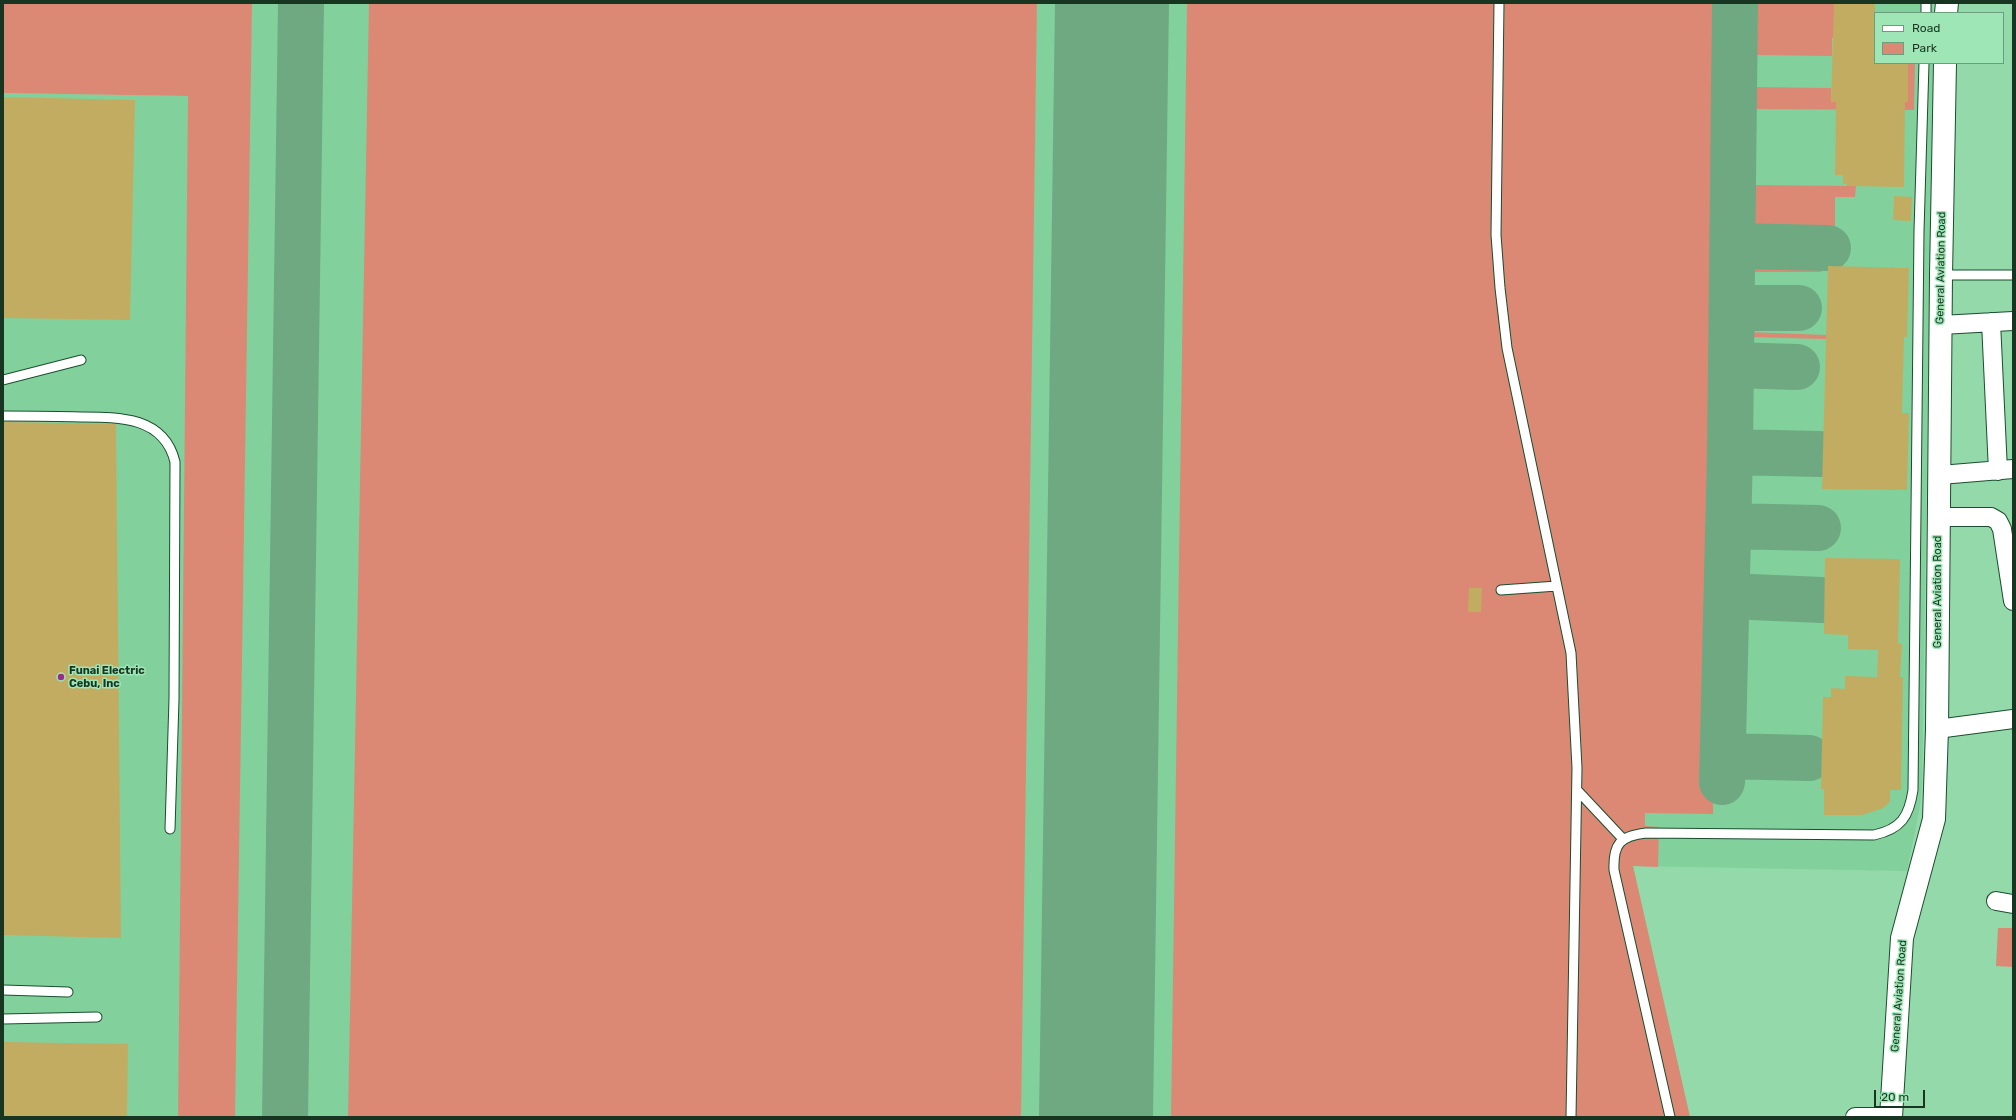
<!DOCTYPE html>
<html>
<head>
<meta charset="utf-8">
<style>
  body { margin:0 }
  #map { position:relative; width:2016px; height:1120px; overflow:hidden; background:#93d9a9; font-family:Rubik,sans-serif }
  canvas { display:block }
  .frame { position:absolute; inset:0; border:4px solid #183522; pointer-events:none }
  .legend { position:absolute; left:1874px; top:12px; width:130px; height:52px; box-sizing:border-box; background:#9fe6b6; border:1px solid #699f7b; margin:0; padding:5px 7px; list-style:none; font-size:12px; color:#183522 }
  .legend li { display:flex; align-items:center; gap:8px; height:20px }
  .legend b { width:20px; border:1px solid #699f7b }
  .scale { position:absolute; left:1874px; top:1090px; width:51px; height:18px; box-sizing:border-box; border:2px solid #183522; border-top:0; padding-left:5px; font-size:12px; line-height:14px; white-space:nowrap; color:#183522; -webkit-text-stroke:3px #9fe6b6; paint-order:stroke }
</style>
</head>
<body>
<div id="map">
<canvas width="2016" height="1120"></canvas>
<div class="frame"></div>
<ul class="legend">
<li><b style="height:5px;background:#fff"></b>Road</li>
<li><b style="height:11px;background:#db8975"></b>Park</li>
</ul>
<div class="scale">20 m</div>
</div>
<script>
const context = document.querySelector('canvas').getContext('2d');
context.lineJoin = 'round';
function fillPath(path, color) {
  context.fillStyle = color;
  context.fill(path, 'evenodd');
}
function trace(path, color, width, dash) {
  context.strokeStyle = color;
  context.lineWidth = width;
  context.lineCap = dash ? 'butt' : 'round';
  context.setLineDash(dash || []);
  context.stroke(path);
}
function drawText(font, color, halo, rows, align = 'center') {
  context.font = font + ' Rubik,sans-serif';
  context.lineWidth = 3;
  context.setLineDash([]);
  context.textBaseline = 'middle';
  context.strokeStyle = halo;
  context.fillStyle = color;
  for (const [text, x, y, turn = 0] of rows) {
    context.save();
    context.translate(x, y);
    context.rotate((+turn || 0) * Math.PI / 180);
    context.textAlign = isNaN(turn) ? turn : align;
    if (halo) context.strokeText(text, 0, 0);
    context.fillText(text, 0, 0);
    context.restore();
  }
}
const built = new Path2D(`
  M190,3H1933V13H1875V63H1933L1922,789L1919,812L1907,871L1633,866L1690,1117H3V93L188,96Z`);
const green = new Path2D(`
  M3,3H252L235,1117H178L188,96L3,93Z
  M369,3H1037L1021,1117H348Z
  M1187,3H1728L1713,814L1645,813V826L1659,827L1658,867L1633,866L1690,1117H1171Z
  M1755,3L1834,4V32L1875,38H1832V56L1755,55Z
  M1908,63H1915L1914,110L1752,109L1753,87L1831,88V101H1908Z
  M1751,185L1856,186L1855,197H1835V230L1832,231L1831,242L1750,241Z
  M1749,254H1803L1822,272H1750Z
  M1748,332L1826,335V339L1748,337Z
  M1998,928H2013V967L1996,966Z`);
const taxiway = new Path2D(`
  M1733,246L1828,248
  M1732,308H1799
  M1731,365L1797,367
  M1730,452L1820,454
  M1728,526L1818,528
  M1727,596L1822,600
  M1723,756L1809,758
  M1722,782L1730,452L1735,3
  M285,1117L301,3`);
const runway = new Path2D(`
  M1096,1117L1112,3`);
const building = new Path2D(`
  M1834,3H1875V63H1908V102H1905L1904,187L1847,186V184H1843V175H1835L1836,102H1831Z
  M3,97L135,100L130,320L3,318Z
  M1894,196L1912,197L1911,221L1893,220Z
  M1828,266L1909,268L1907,337H1904L1902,413H1909L1907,490L1822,489Z
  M3,422L116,424L121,938L3,935Z
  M1825,558L1900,559L1898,643L1902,644L1900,677H1903L1901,790H1890V801L1886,806L1881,809L1862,815H1824V789H1821L1823,697H1831V688L1845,689V676L1877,677L1878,650L1848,649V635L1824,634Z
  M1469,588H1482L1481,612H1468Z
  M3,1042L128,1044L127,1117H3Z`);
const service = new Path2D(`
  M1499,3L1496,235L1500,288L1507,348L1571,653L1577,768L1571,1117
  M1926,13V3
  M1941,275H2013
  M3,380L81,360
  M3,416C29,416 54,416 80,417C118,417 164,416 175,462L174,699L170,829
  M1501,590L1557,586
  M1577,790L1623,839
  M3,990L68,992
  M3,1019L97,1017
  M1670,1117L1614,870C1613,844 1620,836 1646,833L1874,835C1901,829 1909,817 1913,790L1919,231L1924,63`);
const minor = new Path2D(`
  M1991,322L1998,471
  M1941,325L2013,321
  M1940,475L2013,469
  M1938,517H1991L1998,521L2002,529L2013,601
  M1937,729L2013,719
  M1996,901L2013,904
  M1855,1117H1883`);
const secondary = new Path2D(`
  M1946,13L1947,3
  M1891,1117L1902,938L1934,819L1937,729L1941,275L1945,63`);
const markers = [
  [61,677,4,"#992b8a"]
];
const streetNames = [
  ["General Aviation Road",1941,268,-89],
  ["General Aviation Road",1938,592,-90],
  ["General Aviation Road",1899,996,-86]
];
const poiNames = [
  ["Funai Electric",69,671],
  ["Cebu, Inc",69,684]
];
fillPath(built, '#82d19c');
fillPath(green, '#db8975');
trace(taxiway, '#6fa982', 46);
trace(runway, '#6fa982', 114);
fillPath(building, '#c2ac62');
trace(service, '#194e2e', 11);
trace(minor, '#194e2e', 20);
trace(secondary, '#194e2e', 24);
trace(service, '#fff', 9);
trace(minor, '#fff', 18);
trace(secondary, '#fff', 22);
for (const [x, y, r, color] of markers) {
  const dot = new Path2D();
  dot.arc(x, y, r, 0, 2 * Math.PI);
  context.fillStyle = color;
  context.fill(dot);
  trace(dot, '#9fe6b6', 1.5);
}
drawText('11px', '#183522', '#9fe6b6', streetNames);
drawText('bold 11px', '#183522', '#9fe6b6', poiNames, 'left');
</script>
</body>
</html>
